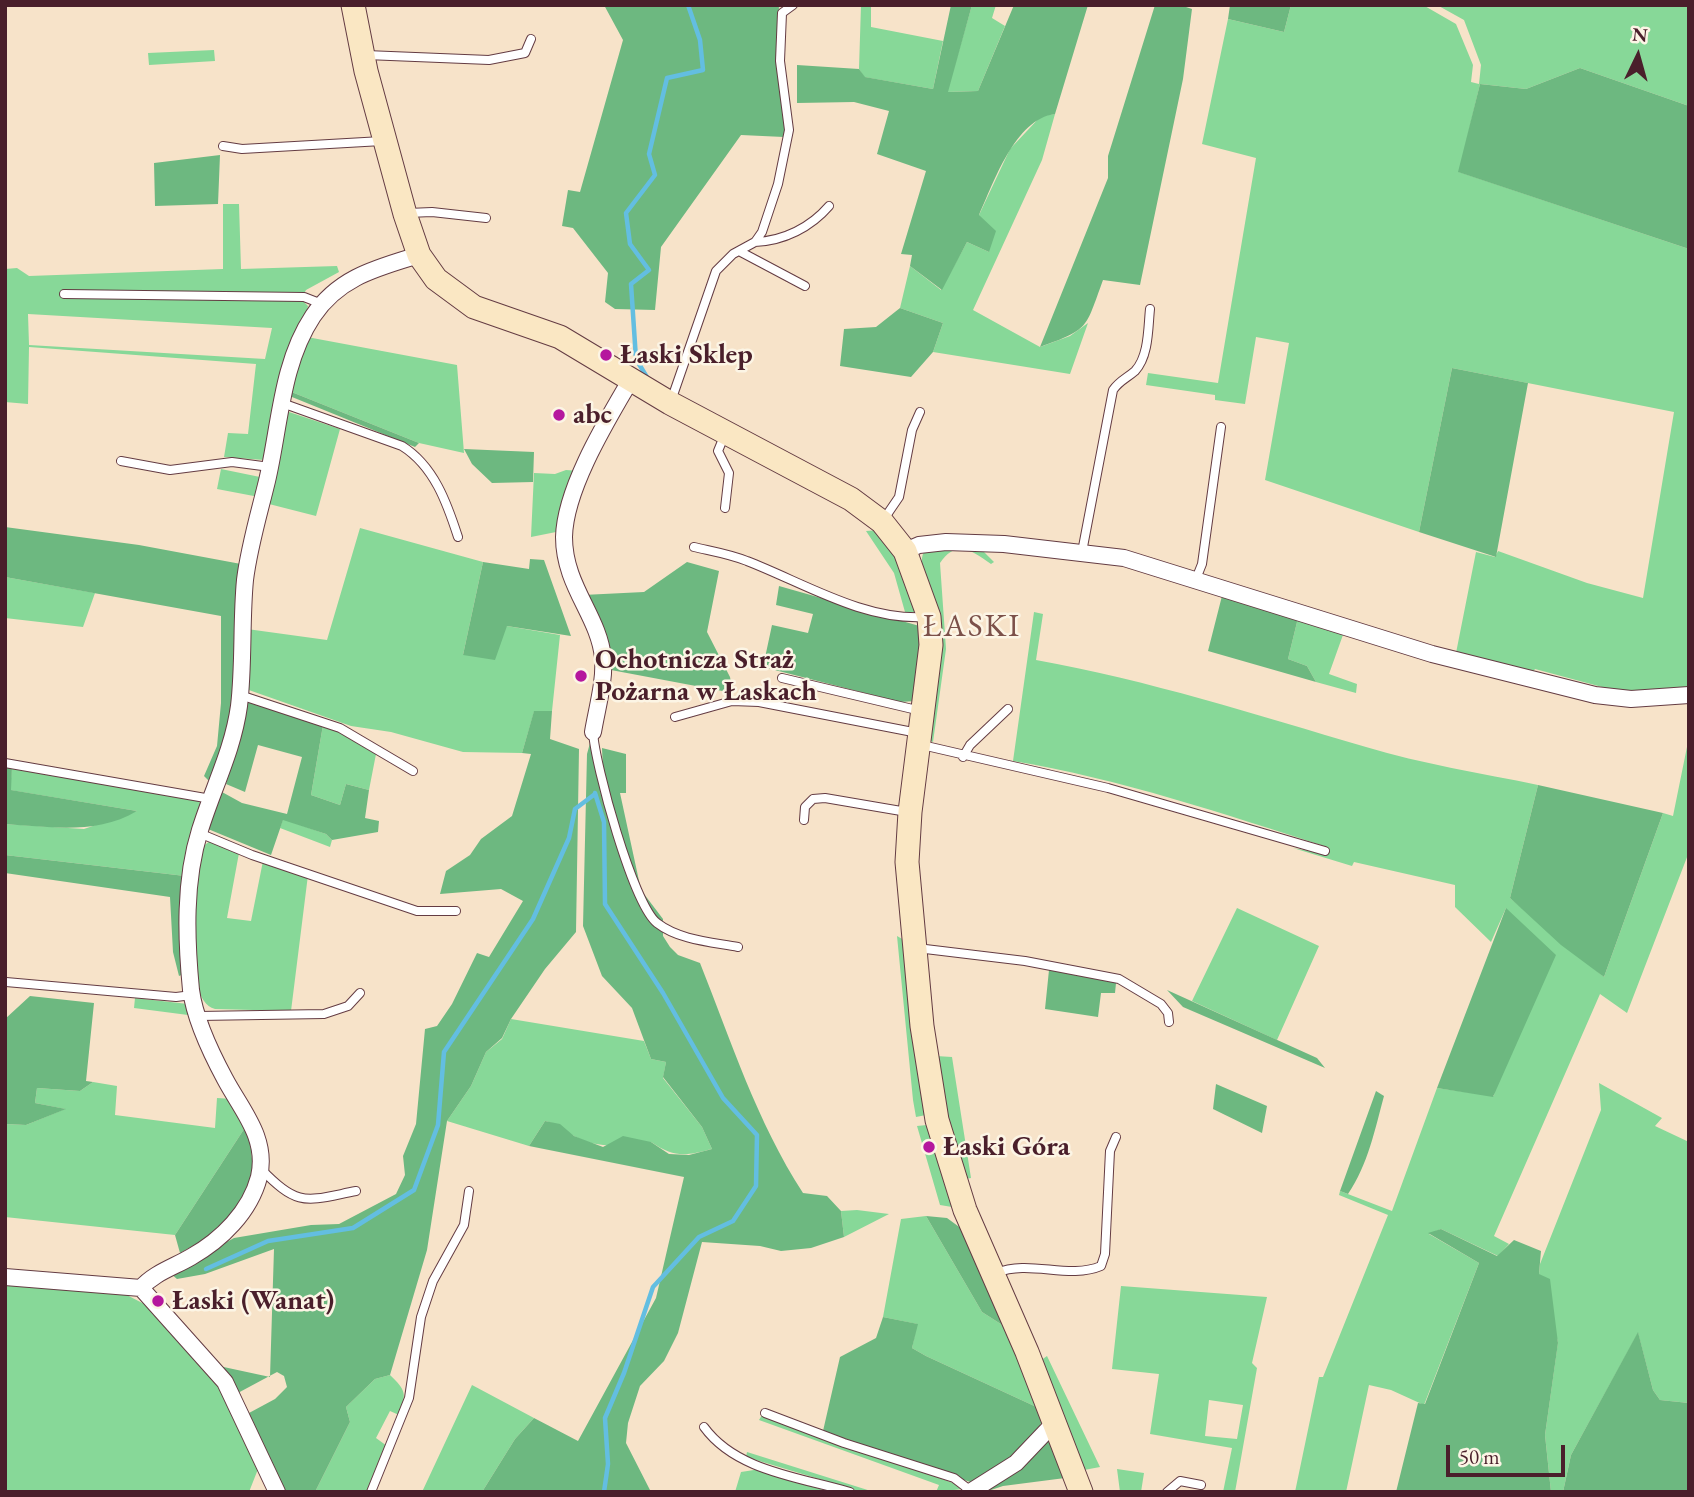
<!DOCTYPE html>
<html>
<head>
<meta charset="utf-8">
<style>
  body { margin:0 }
  #map { position:relative; width:1694px; height:1497px; overflow:hidden; background:#f7e3c9; font-family:"EB Garamond",serif }
  canvas { display:block }
  .frame { position:absolute; inset:0; border:7px solid #4a1f2b; pointer-events:none }
  .north { position:absolute; left:1603px; top:21px; width:70px; height:70px; -webkit-text-stroke:5px #fcf5e5; paint-order:stroke; rotate:5deg; font-size:19px; font-weight:700; line-height:28px; text-align:center; color:#4a1f2b }
  .north::after { content:''; display:block; margin:auto; width:24px; height:32px; background:#4a1f2b; clip-path:polygon(50% 0,100% 100%,50% 72%,0 100%) }
  .scale { position:absolute; left:1446px; top:1445px; width:119px; height:32px; box-sizing:border-box; border:4px solid #4a1f2b; border-top:0; padding-left:9px; font-size:21px; line-height:24px; white-space:nowrap; color:#4a1f2b; -webkit-text-stroke:5px #fcf5e5; paint-order:stroke }
</style>
</head>
<body>
<div id="map">
<canvas width="1694" height="1497"></canvas>
<div class="frame"></div>
<div class="north">N</div>
<div class="scale">50 m</div>
</div>
<script>
const context = document.querySelector('canvas').getContext('2d');
context.lineJoin = 'round';
function fillPath(path, color) {
  context.fillStyle = color;
  context.fill(path, 'evenodd');
}
function trace(path, color, width, dash) {
  context.strokeStyle = color;
  context.lineWidth = width;
  context.lineCap = dash ? 'butt' : 'round';
  context.setLineDash(dash || []);
  context.stroke(path);
}
function drawText(font, color, halo, rows, align = 'center') {
  context.font = font + ' "EB Garamond",serif';
  context.lineWidth = 5;
  context.setLineDash([]);
  context.textBaseline = 'middle';
  context.strokeStyle = halo;
  context.fillStyle = color;
  for (const [text, x, y, turn = 0] of rows) {
    context.save();
    context.translate(x, y);
    context.rotate((+turn || 0) * Math.PI / 180);
    context.textAlign = isNaN(turn) ? turn : align;
    if (halo) context.strokeText(text, 0, 0);
    context.fillText(text, 0, 0);
    context.restore();
  }
}
const green = new Path2D(`
  M861,5H871V27L943,41L933,89L864,77L859,69Z
  M972,5H996L992,18L1005,26L978,91L947,92Z
  M1291,5H1423L1456,24L1473,65L1471,82L1479,84L1481,65L1464,20L1437,5H1689V106L1580,68L1526,89L1480,84L1459,172L1689,249V688L1628,694L1535,669L1533,672L1456,653L1476,552L1495,557L1498,551L1587,583L1643,598L1674,412L1452,368L1419,532L1265,480L1289,343L1256,337L1245,404L1215,400V395L1146,385L1148,373L1218,383L1256,158L1202,144L1228,19L1284,32Z
  M214,50L215,61L149,65L148,53Z
  M1055,114L1042,160L973,310L1040,347L1070,336L1088,323L1070,374L933,352L943,323L900,308L910,266L941,290L967,242L989,252L979,215L1010,149L1041,116Z
  M223,204H239L241,269L337,266L339,272L306,290L301,299L308,306L307,311L264,460L224,457L228,433L248,434L256,364L29,347L28,404L5,402V269L17,268L29,276L223,269ZM28,314L272,328L265,359L29,345Z
  M307,337L457,365L464,453L419,443L289,391Z
  M286,411L340,429L316,516L269,504Z
  M221,469L260,477L259,497L217,489Z
  M566,470L580,471L561,531L531,537L534,473L555,474Z
  M360,528L483,562L463,655L507,626L560,635L552,711L534,712L522,753L463,752L391,732L351,726L246,689L247,629L327,640Z
  M879,530L895,550L917,612H905L894,573L866,531Z
  M936,547L980,548L994,562L991,564C973,552 957,538 940,563L946,649L933,742L929,740C931,697 944,652 936,609C933,593 916,565 924,552Z
  M5,577L95,593L83,627L5,618Z
  M1034,612L1043,614L1036,660C1148,680 1257,715 1366,747C1422,764 1481,773 1538,785L1510,898L1604,977L1663,813L1673,816L1689,737V852L1627,1013L1600,994L1494,1236L1509,1244L1498,1256L1441,1229L1429,1234L1479,1263L1424,1405L1391,1390L1369,1385L1346,1492H1295L1319,1377H1323L1388,1215L1339,1195L1340,1191L1392,1211L1437,1088L1494,1096L1506,908L1491,942L1455,907V885L1354,862L1352,866L1293,848L1326,854L1327,847C1224,814 1121,779 1013,761Z
  M1298,618L1344,632L1329,674L1357,684L1356,693L1316,682L1307,666L1288,659Z
  M323,725L346,735L376,754L369,790L346,784L340,805L311,795Z
  M12,767L198,801L201,803L185,876L5,855V824L84,829L137,811L10,790Z
  M283,819L326,834L332,840L330,847L280,828Z
  M210,841L239,853L227,918L251,921L263,861L308,875L291,1011L215,1009C179,1000 195,875 202,847Z
  M1237,908L1319,946L1277,1040L1192,1001Z
  M897,936L904,940L926,1115L916,1117L913,1100Z
  M135,998L188,1004V1015L134,1008Z
  M511,1019L644,1041L651,1059L666,1062L663,1078L702,1127L712,1149C685,1156 675,1158 651,1142C624,1145 599,1150 574,1136C563,1130 559,1124 545,1121L529,1146L447,1121L471,1086L486,1052L502,1039Z
  M936,1056L952,1057L971,1178L965,1179L949,1135Z
  M93,1082L117,1086L115,1115L215,1128L217,1098L233,1099L248,1123L175,1235L5,1217V1124L26,1125L65,1109L35,1103L37,1088L80,1091Z
  M1599,1083L1662,1118L1655,1126L1689,1142V1403L1660,1400L1653,1390L1638,1333L1571,1455L1563,1492H1551L1545,1435L1558,1342L1539,1274L1540,1264L1601,1110Z
  M927,1125L952,1207L940,1205L917,1126Z
  M857,1210L889,1214L844,1237L841,1211Z
  M926,1216L982,1312L1007,1328L1043,1410L926,1356L912,1348L917,1324L883,1317L901,1219Z
  M5,1281L121,1292L150,1307L225,1391L260,1464L249,1492H5Z
  M1121,1286L1267,1297L1252,1363L1257,1368L1235,1492H1223L1232,1448L1150,1434L1159,1374L1112,1369ZM1209,1400L1243,1405L1237,1439L1205,1436Z
  M1047,1356L1100,1467L1084,1470L1040,1361Z
  M390,1375C406,1390 407,1394 399,1415L390,1411L376,1438L387,1446L366,1492H315L350,1422L346,1407L375,1379Z
  M472,1385L534,1418L515,1439L482,1492H422Z
  M762,1415L953,1483L963,1489L936,1492L939,1485L759,1420Z
  M747,1452L874,1492H862L746,1457Z
  M1117,1469L1144,1473L1141,1492H1120Z
  M754,1470H765L822,1488L821,1492H735L741,1472Z`);
const forest = new Path2D(`
  M604,5H779L777,63L785,117L784,137L741,135L661,247L655,310L615,309L605,302L608,273L573,228L562,226L568,190L580,192L623,40Z
  M951,5H972L948,92L978,91L1014,5H1088L1055,114C1015,119 994,182 979,215L996,231L989,252L967,242L942,290L910,266L912,255L901,254L926,171L877,154L889,111L854,102L797,103V65L859,69L865,77L933,89Z
  M1155,5H1180L1192,9L1183,79L1140,285L1103,280C1085,329 1090,329 1040,347L1108,178V156Z
  M1230,5H1291L1284,32L1228,19Z
  M1580,68L1689,106V249L1458,172L1480,84L1526,89Z
  M220,155L218,204L155,206L154,163Z
  M900,308L943,323L933,352L911,377L840,366L844,329L876,327Z
  M1452,368L1528,383L1496,557L1419,532Z
  M289,391L419,443L415,447L292,397Z
  M464,449L534,452L533,482L492,483L472,464Z
  M5,527L139,545L241,564L234,709L212,784L204,776L217,746L221,703V616L5,577Z
  M530,559L544,560L571,636L507,626L495,660L463,655L483,562L529,569Z
  M687,562L719,571L707,632L730,677L733,693L611,670L608,650L583,595L644,592Z
  M779,586L923,627L916,701L900,702L763,667L772,625L808,633L813,614L776,605Z
  M1223,592L1298,618L1288,659L1307,666L1316,682L1208,651Z
  M248,702L323,725L311,795L340,805L346,784L369,790L365,818L379,821L378,832L332,840L326,834L283,820L271,855L208,829L213,808L222,792L242,803L287,814L302,757L258,745L245,792L226,784Z
  M534,711H552L550,739L579,749L576,932L545,969L511,1019L502,1038L486,1052L471,1086L447,1121L427,1250L390,1375L375,1379L346,1407L350,1422L315,1492H283L249,1413L275,1399L287,1387L284,1376L277,1372L236,1394L219,1366L270,1377L274,1249L205,1274L177,1279L170,1273L234,1238L311,1225L339,1224L396,1194L405,1175L403,1156L416,1124L425,1029L437,1026L452,1004L477,953L489,957L523,901L501,889L440,894L446,871L470,855L481,839L512,816L531,754L522,753Z
  M590,743L599,776L618,823L603,771L602,748L626,754V793H620L641,890L663,919V936L670,947L678,955L700,963C731,1041 757,1122 803,1193L827,1196L841,1211L844,1237L811,1248L781,1251L760,1246L702,1242L678,1333L664,1361L640,1386L628,1423L626,1443L651,1492H482L515,1439L534,1418L578,1441L656,1298L684,1177L529,1146L545,1121L560,1124L574,1136L603,1147L623,1136L651,1142L669,1154L689,1155L712,1149L702,1127L663,1077L666,1062L651,1059L632,1008L602,976L583,926L587,754Z
  M5,766L12,767L11,790L137,811C97,835 50,827 5,824Z
  M1538,785L1663,813L1604,977L1561,945L1510,898Z
  M5,855L185,876L186,973L179,976L173,952L170,897L5,873Z
  M1506,908L1556,955L1493,1097L1437,1088Z
  M1049,970L1116,983L1115,993H1101L1098,1017L1045,1009Z
  M1167,990L1317,1058L1325,1068L1183,1007Z
  M30,996L94,1003L86,1081L93,1082L80,1091L37,1088L35,1103L66,1109L26,1125L5,1124V1019Z
  M1216,1084L1267,1106L1262,1133L1213,1109Z
  M1376,1091L1384,1096C1375,1129 1368,1165 1348,1194L1340,1191Z
  M248,1123L254,1177L230,1218L212,1235L180,1253L175,1235Z
  M926,1216L947,1218L962,1229L1007,1328L982,1312Z
  M1441,1229L1497,1256L1514,1240L1541,1251L1539,1274L1550,1279L1558,1343L1545,1435L1551,1492H1396L1418,1403L1425,1404L1479,1263L1428,1233Z
  M883,1317L918,1324L912,1348L926,1356L1043,1410C1048,1435 993,1473 973,1483L823,1431L840,1357L876,1338Z
  M1638,1332L1653,1390L1660,1400L1689,1403V1492H1563L1571,1455Z
  M1050,1436L1065,1478L1003,1486L988,1491Z`);
const stream = new Path2D(`
  M648,379L636,359L631,284L649,270L630,244L626,213L655,175L649,154L667,78L703,70L700,40L688,5
  M595,793L604,822L605,904L663,993L723,1098L757,1135L756,1186L733,1221L699,1237L653,1287L624,1373L605,1418L608,1464L604,1492
  M206,1269L268,1241L353,1228L414,1190L438,1125L444,1052L533,919L569,838L575,809L595,794`);
const lane = new Path2D(`
  M366,55L489,60L525,53L531,39
  M223,146L242,149L382,141
  M408,213L432,212L486,218
  M755,242C784,241 811,227 829,206
  M739,251L805,286
  M64,294L304,297L322,304
  M671,401L716,271L733,254L755,242L762,232L778,184L789,130L780,61L782,13L793,5
  M282,403L402,446C434,466 447,503 458,537
  M725,434L718,451L729,473L725,508
  M121,461L170,470L232,462L270,467
  M884,519L899,497L912,430L920,412
  M694,547C711,551 730,554 747,561C804,583 864,621 926,617
  M1082,552L1113,390C1119,381 1127,378 1135,371C1149,356 1148,328 1150,309
  M1196,579L1202,564L1221,427
  M782,678L921,711
  M240,695L340,728L413,771
  M675,717L732,701L759,702L918,733
  M593,732C595,765 633,904 657,923C679,940 711,942 738,947
  M922,745L1108,788L1325,851
  M963,757L970,745L1008,709
  M5,763L211,799
  M804,820L805,807L813,799L825,798L907,812
  M199,833L252,855L417,911H456
  M917,948L1025,961L1119,979L1161,1004L1168,1013L1169,1022
  M6,982L176,997L192,995
  M199,1016L324,1014L348,1006L360,993
  M260,1168C299,1208 305,1201 356,1191
  M996,1273C1030,1259 1068,1280 1101,1266L1105,1254L1110,1151L1116,1137
  M765,1413L844,1443L954,1478L971,1491
  M704,1427C736,1471 799,1477 850,1492
  M371,1492L409,1398L421,1317L433,1281L464,1225L469,1191
  M1167,1492L1180,1481L1201,1485`);
const street = new Path2D(`
  M905,551L919,545L946,542L1004,544L1124,558L1432,654L1595,695L1631,699L1689,695
  M593,732C597,708 605,681 603,658C599,616 564,586 564,537C565,489 606,422 630,381
  M5,1277L141,1288C154,1273 174,1267 191,1257C221,1240 250,1212 259,1177C268,1138 242,1111 225,1079C211,1053 195,1020 191,990C186,938 184,881 200,830C213,788 233,750 239,706C244,664 241,622 245,580C249,547 259,514 267,481C280,426 281,364 313,316C339,277 377,268 419,255
  M141,1288L225,1382L277,1492
  M970,1492L1016,1463L1055,1422`);
const secondary = new Path2D(`
  M353,5L366,71L405,214L419,255L436,279L474,307L560,337L670,403L851,499L882,522L905,551L929,617L931,645L910,812L907,862L922,1026L937,1120L965,1210L1027,1352L1081,1492`);
const markers = [
  [606,355,7,"#b5179e"],
  [559,415,7,"#b5179e"],
  [581,676,7,"#b5179e"],
  [929,1147,7,"#b5179e"],
  [158,1301,7,"#b5179e"]
];
const poiNames = [
  ["Łaski Sklep",620,355],
  ["abc",573,415],
  ["Ochotnicza Straż",595,660],
  ["Pożarna w Łaskach",595,692],
  ["Łaski Góra",943,1147],
  ["Łaski (Wanat)",172,1301]
];
const quarterNames = [
  ["ŁASKI",972,627]
];
fillPath(green, '#87d898');
fillPath(forest, '#6db880');
trace(stream, '#63bee1', 4.5);
trace(lane, '#643c43', 10);
trace(street, '#643c43', 18);
trace(secondary, '#643c43', 25);
trace(lane, '#fff', 8);
trace(street, '#fff', 16);
trace(secondary, '#fae7c3', 23);
for (const [x, y, r, color] of markers) {
  const dot = new Path2D();
  dot.arc(x, y, r, 0, 2 * Math.PI);
  context.fillStyle = color;
  context.fill(dot);
  trace(dot, '#fcf5e5', 2.5);
}
drawText('bold 28px', '#4a1f2b', '#fcf5e5', poiNames, 'left');
context.letterSpacing = '2px';
drawText('32px', '#7c514a', '#fcf5e5', quarterNames);
context.letterSpacing = '0px';
</script>
</body>
</html>
